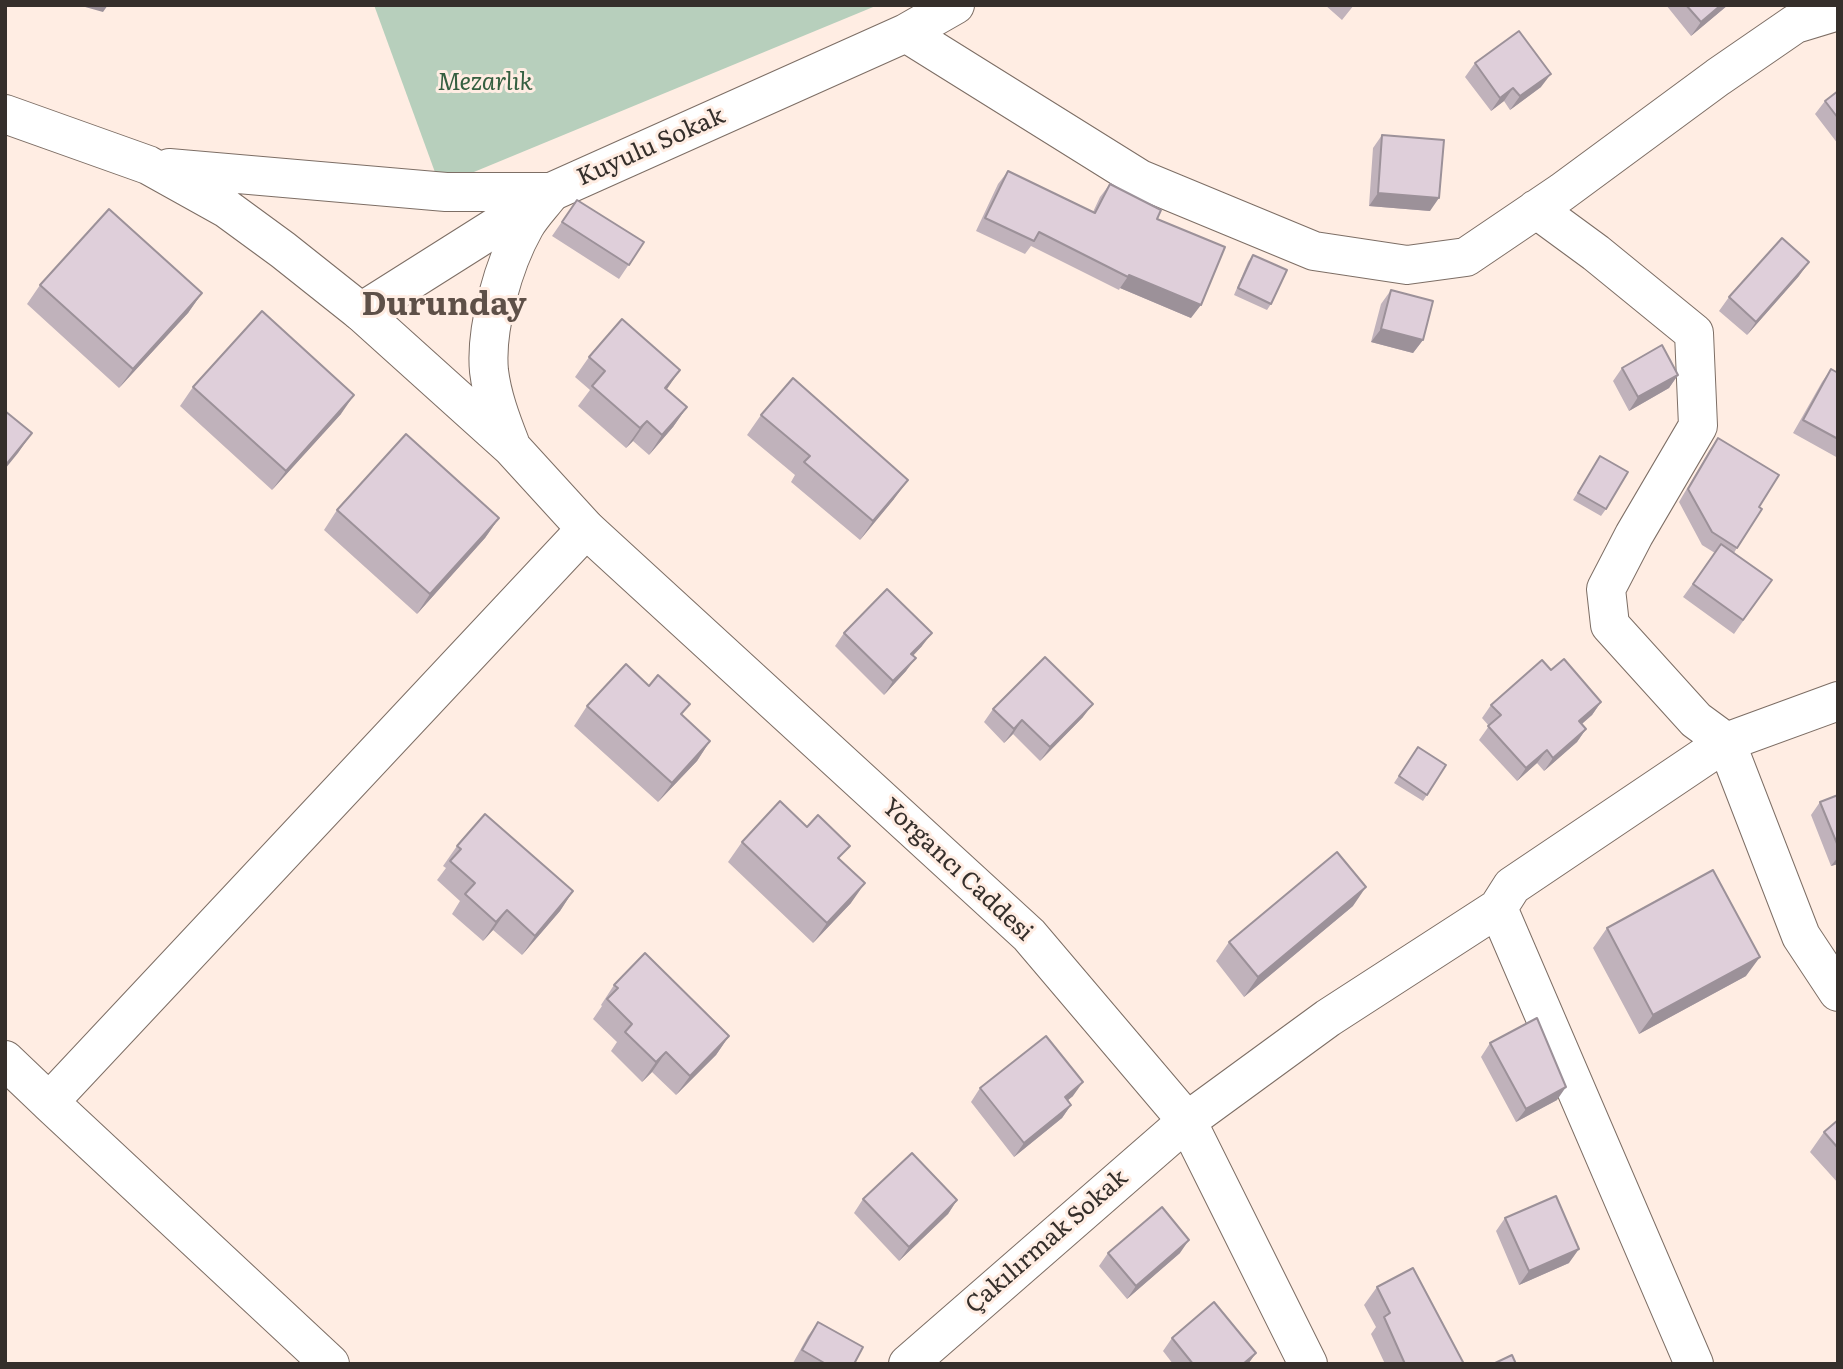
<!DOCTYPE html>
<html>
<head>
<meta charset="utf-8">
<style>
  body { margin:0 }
  #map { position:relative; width:1843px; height:1369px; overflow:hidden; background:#ffede3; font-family:Literata,serif }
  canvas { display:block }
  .frame { position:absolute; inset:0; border:7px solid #352f2b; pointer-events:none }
</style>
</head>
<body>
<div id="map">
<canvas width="1843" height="1369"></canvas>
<div class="frame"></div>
</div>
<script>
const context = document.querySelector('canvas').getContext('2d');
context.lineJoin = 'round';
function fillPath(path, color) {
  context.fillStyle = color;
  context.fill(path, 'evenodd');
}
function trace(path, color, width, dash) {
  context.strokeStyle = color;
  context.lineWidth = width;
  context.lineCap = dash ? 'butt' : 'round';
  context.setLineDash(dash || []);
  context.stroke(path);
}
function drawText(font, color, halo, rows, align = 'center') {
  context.font = font + ' Literata,serif';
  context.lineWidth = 6;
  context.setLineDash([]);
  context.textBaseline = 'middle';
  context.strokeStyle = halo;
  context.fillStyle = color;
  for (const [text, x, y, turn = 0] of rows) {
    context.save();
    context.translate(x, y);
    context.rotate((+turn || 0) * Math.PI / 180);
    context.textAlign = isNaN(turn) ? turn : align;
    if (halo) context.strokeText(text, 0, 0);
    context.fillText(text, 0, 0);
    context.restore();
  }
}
const green = new Path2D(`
  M374,5H878L440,186Z`);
const minor = new Path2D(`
  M906,33L1140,179L1314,251L1407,265L1466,257L1562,192L1718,77L1795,24L1838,11
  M1536,209L1596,253L1694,333L1698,426L1634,535L1606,589L1610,625L1696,720L1726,742L1838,701
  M361,312L551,192L906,33L955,5
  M5,1060L49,1102L586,529
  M49,1102L330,1364
  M908,1364L1187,1121L1328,1018L1498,908
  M1694,1364L1498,908L1512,886L1726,742L1801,936L1838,992`);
const tertiary = new Path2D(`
  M5,114L148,165L227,209L283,250L361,312L512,448L586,529L1029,935L1187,1121L1308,1364
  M169,168L446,192H551
  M510,443C501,420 492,396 489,371C485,328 504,263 525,226C532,214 543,203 551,192`);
const wall = new Path2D(`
  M1325,5H1354L1342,20Z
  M1666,5H1728L1691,36Z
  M1475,63L1541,87L1510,110L1504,101L1491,111L1465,77Z
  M1838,91V144L1815,114L1825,101Z
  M1382,135L1430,211L1369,206L1373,148Z
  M1008,171L1093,212L1100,197L1110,184L1157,219L1191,318L1120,288L1119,290L1031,246L1025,254L976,231L998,184Z
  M577,200L644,242L619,279L552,236Z
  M1253,255L1271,304L1267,310L1234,295L1248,262Z
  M1799,276L1747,335L1719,311L1729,297Z
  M40,285L202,293L188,313L119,388L27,304Z
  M1391,290L1423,340L1413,353L1371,342L1381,304Z
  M589,357L667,390L687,407L673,427L649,455L633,441L626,448L578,406L590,390L575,377Z
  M1622,368L1678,375L1669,388L1629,411L1613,381Z
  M1831,369L1838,373V458L1793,433L1822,382Z
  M193,387L341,414L272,490L180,406Z
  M761,415L894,499L860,540L791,482L795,475L747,435Z
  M1718,438L1759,507L1734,553L1772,580L1734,634L1683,597L1715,553L1702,545L1679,502L1709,451Z
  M1600,456L1606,509L1601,516L1573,500Z
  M337,510L499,518L485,538L417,614L324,530Z
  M844,633L922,646L913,656L906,671L884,695L835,646Z
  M1551,670L1601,702L1592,715L1582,724L1586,729L1577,742L1544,771L1537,763L1517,781L1479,740L1489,726L1482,718L1491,705Z
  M587,706L682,715L710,741L697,761L658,802L574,726Z
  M993,709L1083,717L1040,761L1013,734L1004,743L984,722Z
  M1418,747L1446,765L1423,801L1394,783Z
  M1838,795V864L1831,866L1811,815L1820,802Z
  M742,842L840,860L851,903L813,943L728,862Z
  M457,846L573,891L560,911L522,955L493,930L483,941L452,914L460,901L437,880L446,868L443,866Z
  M1353,906L1244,997L1216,961L1229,942Z
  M1607,928L1746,976L1639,1034L1593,948Z
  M614,985L729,1036L716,1055L676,1095L652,1072L642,1082L611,1051L617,1042L593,1019L602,1006L601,1005Z
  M1490,1043L1557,1100L1516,1122L1481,1057Z
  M980,1088L1073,1096L1068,1100L1071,1105L1062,1118L1014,1157L971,1102Z
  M1838,1120V1183L1810,1152L1824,1132Z
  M863,1199L957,1200L948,1214L899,1261L854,1213Z
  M1505,1218L1569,1263L1519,1285L1496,1231Z
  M1108,1253H1180L1127,1299L1099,1266Z
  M1377,1287L1464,1364H1385L1371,1334L1376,1327L1364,1305Z
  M818,1322L854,1364L793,1363L808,1336Z
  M1172,1338L1256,1353L1248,1364H1173L1163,1351Z`);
const shadedWall = new Path2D(`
  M78,5H108L103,12Z
  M1721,5H1728L1691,36L1701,22Z
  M1551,74L1541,87L1510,110L1520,96Z
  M1513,88L1504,101L1491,111L1500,98Z
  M1378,193L1439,198L1430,211L1369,206Z
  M1809,262L1799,276L1747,335L1756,322Z
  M1129,275L1201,305L1191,318L1120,288Z
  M202,293L188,313L119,388L133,369Z
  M1381,329L1423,340L1413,353L1371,342Z
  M680,370L667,389L665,388Z
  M1678,375L1669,388L1629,411L1638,397Z
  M354,395L341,414L272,490L286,471Z
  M687,407L673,427L649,455L662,435Z
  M647,421L633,441L626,448L640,428Z
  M32,433L18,453L5,469V466Z
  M908,480L894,499L860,540L873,521Z
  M499,518L485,538L417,614L430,594Z
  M932,633L922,646L902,667L911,654Z
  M916,658L906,671L884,695L893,681Z
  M1601,702L1592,715L1570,734L1579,721Z
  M1093,704L1083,717L1040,761L1050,747Z
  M1022,720L1013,734L1004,743L1014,729Z
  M1586,729L1577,742L1544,771L1553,758Z
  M710,741L697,761L658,802L672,783Z
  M1547,750L1537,763L1517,781L1526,768Z
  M1838,857V864L1831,866Z
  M865,883L851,903L813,943L827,923Z
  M1366,887L1353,906L1244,997L1258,977Z
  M573,891L560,911L522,955L535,936Z
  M507,910L493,930L483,941L496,922Z
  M1760,957L1746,976L1639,1034L1653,1015Z
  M729,1036L716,1055L676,1095L690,1076Z
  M666,1052L652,1072L642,1082L656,1062Z
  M1083,1082L1073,1096L1056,1110L1065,1097Z
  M1566,1087L1557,1100L1516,1122L1526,1109Z
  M1071,1105L1062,1118L1014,1157L1024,1143Z
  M957,1200L948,1214L899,1261L909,1247Z
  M1189,1240L1180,1253L1127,1299L1136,1286Z
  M1579,1249L1569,1263L1519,1285L1529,1271Z
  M1256,1353L1248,1364H1243Z`);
const building = new Path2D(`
  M1686,5H1721L1701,22Z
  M1519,31L1551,74L1520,96L1513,88L1500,98L1475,63Z
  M1838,91V118L1825,101Z
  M1382,135L1444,140L1439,198L1378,193Z
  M1008,171L1095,213L1110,184L1161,210L1157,219L1225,247L1201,305L1129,275L1128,277L1039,232L1034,241L985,218Z
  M577,200L644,242L629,265L562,222Z
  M109,209L202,293L133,369L40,285Z
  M1782,238L1809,262L1756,322L1729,297Z
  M1253,255L1287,270L1271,304L1238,288Z
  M1391,290L1433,301L1423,340L1381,329Z
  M262,311L354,395L286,471L193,387Z
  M622,319L680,370L665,388L687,407L662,435L647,421L640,428L592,386L605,371L589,357Z
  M1662,345L1678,375L1638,397L1622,368Z
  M1831,369L1838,373V439L1803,420Z
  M793,378L908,480L873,521L804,462L810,456L761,415Z
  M5,411L32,433L5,466Z
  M406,434L499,518L430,594L337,510Z
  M1718,438L1779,475L1759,507L1762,509L1737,548L1712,532L1688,489Z
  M1600,456L1628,472L1606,509L1578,493Z
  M1721,544L1772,580L1743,620L1693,584Z
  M887,589L932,633L911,654L916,658L893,681L844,633Z
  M1045,657L1093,704L1050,747L1022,720L1014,729L993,709Z
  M1564,659L1601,702L1579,721L1586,729L1553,758L1547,750L1526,768L1488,726L1501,715L1491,705L1542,660L1551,670Z
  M626,664L649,686L658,675L690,704L681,714L710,741L672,783L587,706Z
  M1418,747L1446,765L1427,795L1399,776Z
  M1838,795V846L1820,802Z
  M780,801L807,827L818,815L850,846L838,858L865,883L827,923L742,842Z
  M485,814L573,891L535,936L507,910L496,922L465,894L475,883L450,861L461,849L457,846Z
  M1337,852L1366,887L1258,977L1229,942Z
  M1713,870L1760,957L1653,1015L1607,928Z
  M645,953L729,1036L690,1076L666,1052L656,1062L625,1032L632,1024L607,999L618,988L614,985Z
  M1537,1018L1566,1087L1526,1109L1490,1043Z
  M1046,1036L1083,1082L1065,1097L1071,1105L1024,1143L980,1088Z
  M1838,1120V1148L1824,1132Z
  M912,1153L957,1200L909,1247L863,1199Z
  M1556,1196L1579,1249L1529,1271L1505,1218Z
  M1162,1207L1189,1240L1136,1286L1108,1253Z
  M1413,1268L1464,1364H1405L1384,1317L1390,1313L1377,1287Z
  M1214,1302L1256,1353L1243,1364H1193L1172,1338Z
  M818,1322L863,1347L854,1364H826L802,1350Z
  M1512,1355L1516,1364H1493Z`);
const parkNames = [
  ["Mezarlık",485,83]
];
const streetNames = [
  ["Kuyulu Sokak",651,147,-24],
  ["Yorgancı Caddesi",957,870,43],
  ["Çakılırmak Sokak",1047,1242,-41]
];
const districtNames = [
  ["Durunday",444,306]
];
fillPath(green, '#b7cfbc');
trace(minor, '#7d6e65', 40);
trace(tertiary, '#7d6e65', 40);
trace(minor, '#fff', 38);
trace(tertiary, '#fff', 38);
fillPath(wall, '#c0b2bb');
fillPath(shadedWall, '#9c9199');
fillPath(building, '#dfcfda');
trace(building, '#9c9199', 2);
drawText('italic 24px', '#345f40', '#ffede3', parkNames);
drawText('24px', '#352f2b', '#ffede3', streetNames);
drawText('bold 32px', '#5e5048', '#ffede3', districtNames);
</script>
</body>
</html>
